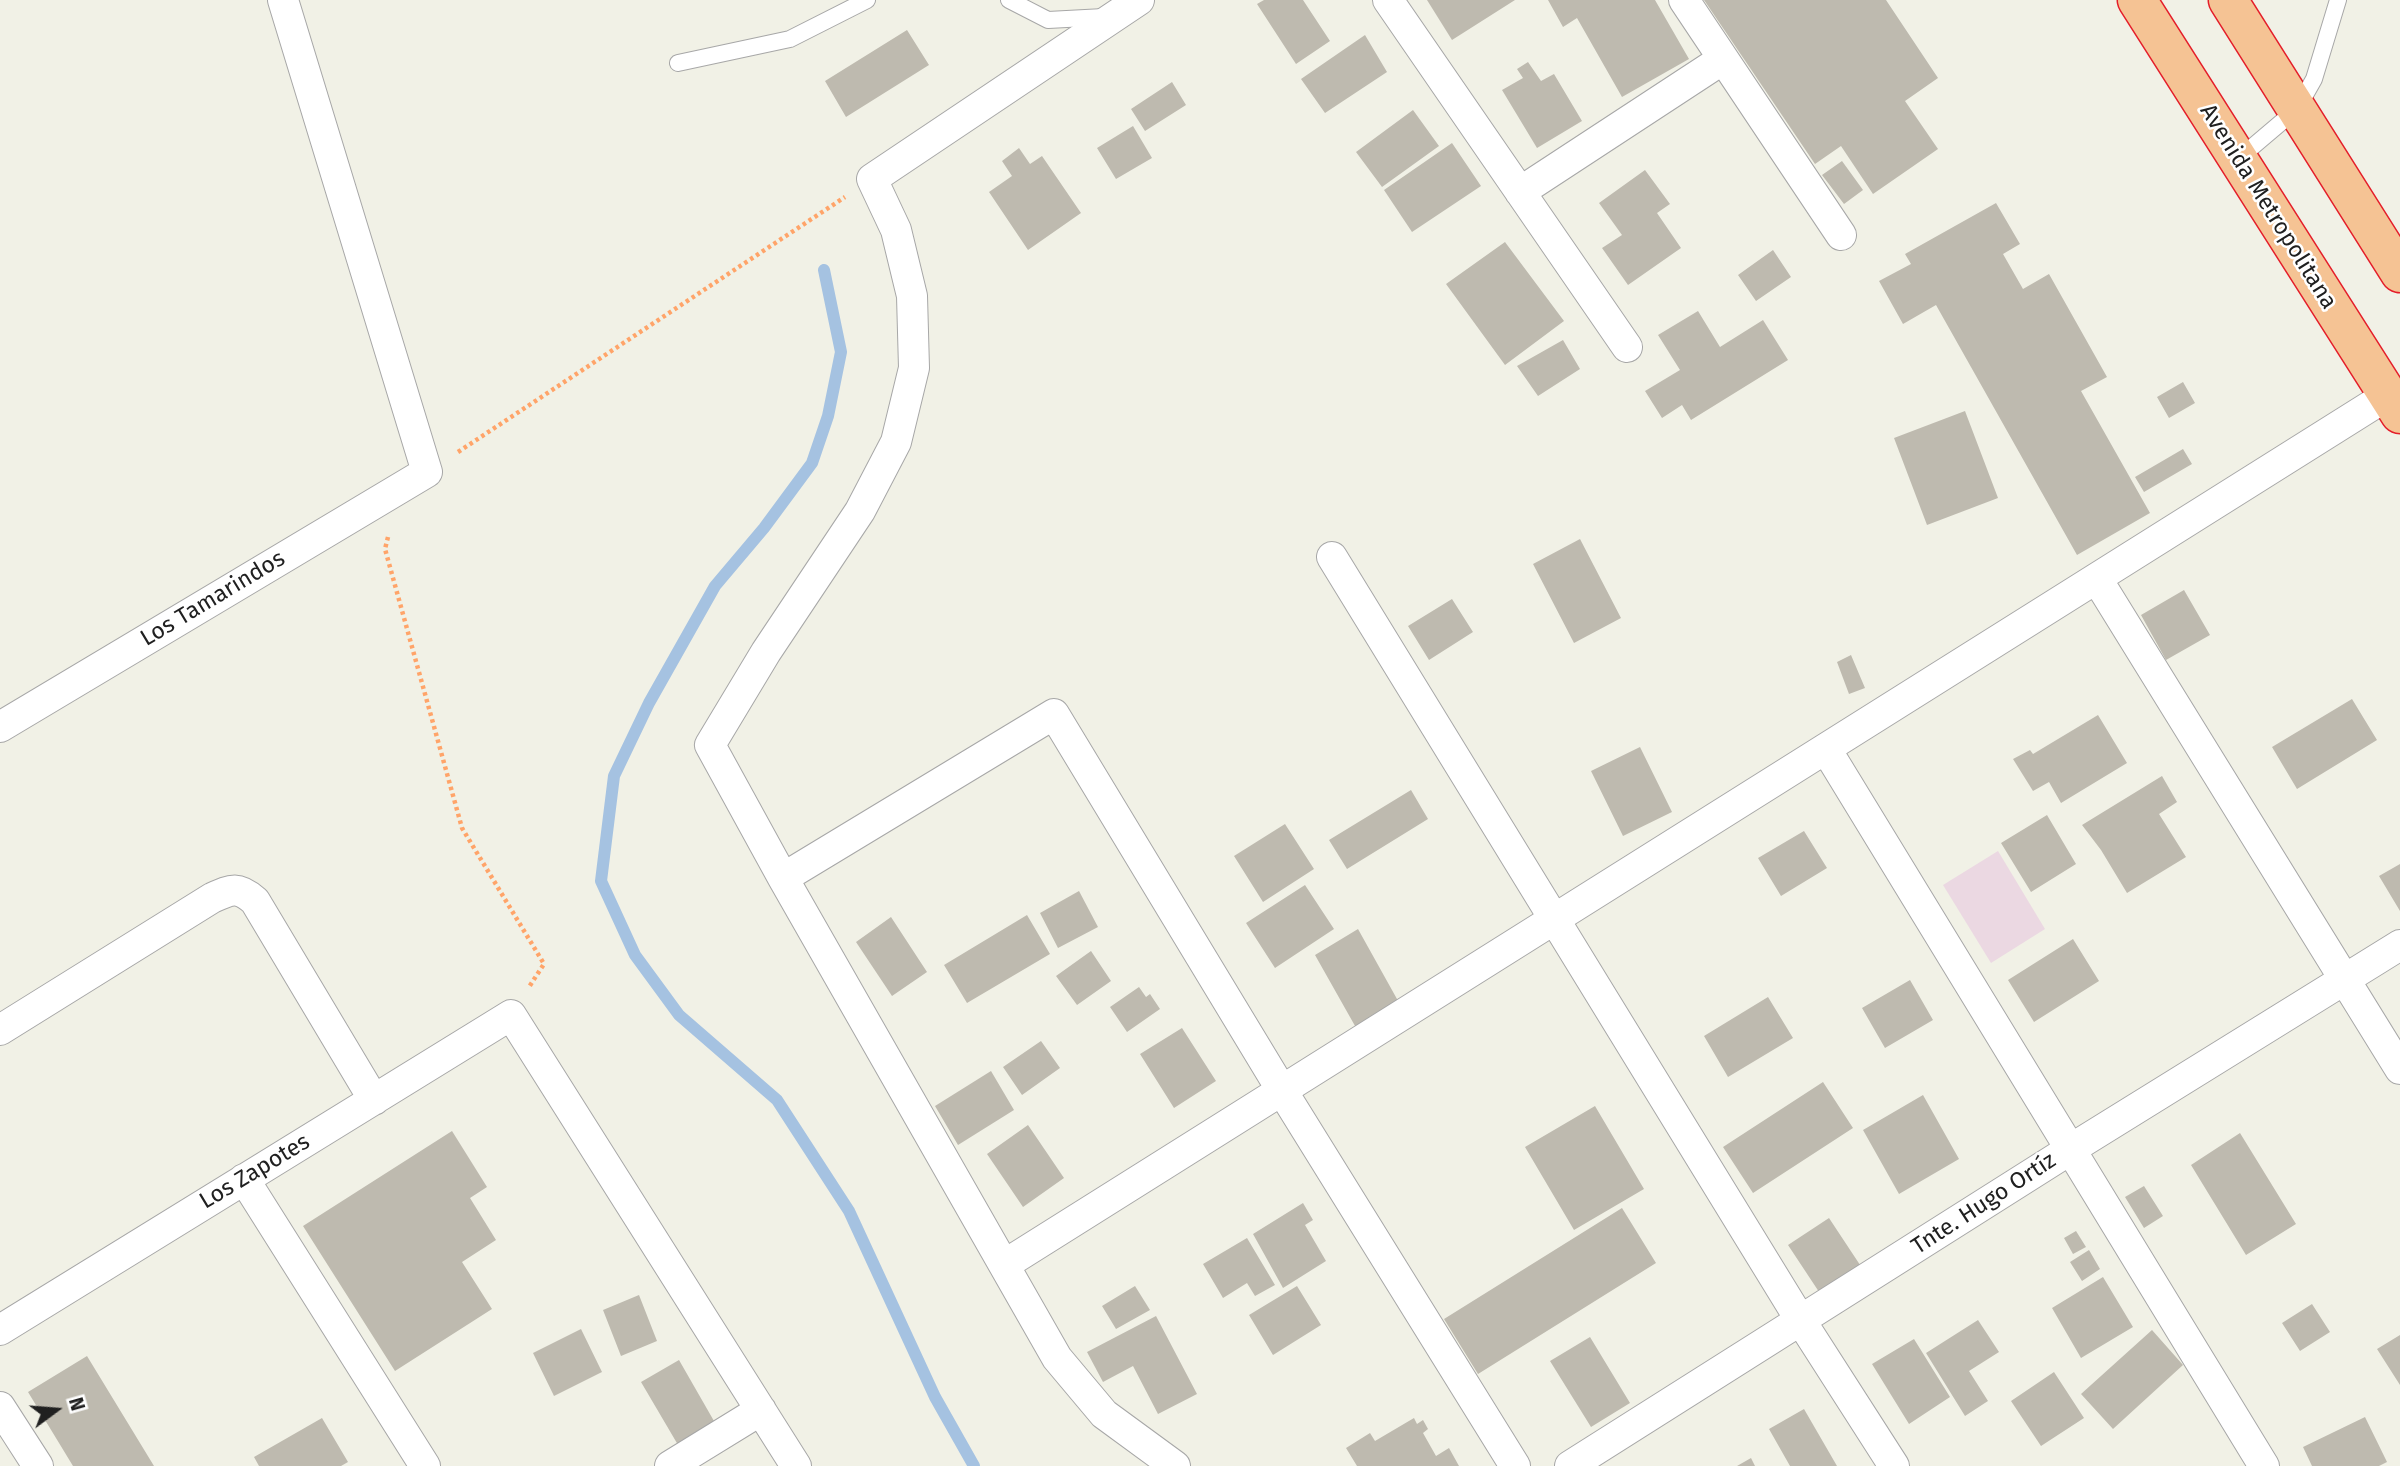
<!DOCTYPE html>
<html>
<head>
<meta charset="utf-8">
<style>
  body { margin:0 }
  #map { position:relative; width:2400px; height:1466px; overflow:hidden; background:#f1f1e6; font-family:"Fira Sans",sans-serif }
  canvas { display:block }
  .north { position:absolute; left:21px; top:1375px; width:70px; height:70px; -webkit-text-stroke:5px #fff; paint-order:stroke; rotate:74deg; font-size:19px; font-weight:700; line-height:28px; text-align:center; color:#202020 }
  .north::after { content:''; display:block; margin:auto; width:24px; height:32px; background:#202020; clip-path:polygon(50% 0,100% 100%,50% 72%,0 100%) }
</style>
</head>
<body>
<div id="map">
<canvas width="2400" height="1466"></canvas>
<div class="north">N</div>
</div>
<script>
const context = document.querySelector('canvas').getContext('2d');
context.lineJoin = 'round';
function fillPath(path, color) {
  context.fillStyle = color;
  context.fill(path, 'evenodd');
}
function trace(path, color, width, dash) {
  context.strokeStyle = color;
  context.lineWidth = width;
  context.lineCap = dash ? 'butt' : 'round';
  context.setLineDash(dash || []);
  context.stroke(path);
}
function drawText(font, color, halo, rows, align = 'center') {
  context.font = font + ' "Fira Sans",sans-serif';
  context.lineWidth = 5;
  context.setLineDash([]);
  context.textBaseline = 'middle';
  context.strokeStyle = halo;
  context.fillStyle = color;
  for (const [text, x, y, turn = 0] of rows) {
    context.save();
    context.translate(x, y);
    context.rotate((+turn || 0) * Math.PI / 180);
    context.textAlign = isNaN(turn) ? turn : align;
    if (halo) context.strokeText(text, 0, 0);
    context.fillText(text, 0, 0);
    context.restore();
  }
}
const industrial = new Path2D(`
  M1998,851L2045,929L1991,963L1943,885Z`);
const stream = new Path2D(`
  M824,270L841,352L828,416L812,463L764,528L715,586L649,703L614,776L601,881L635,955L679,1015L777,1100L849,1211L935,1397L974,1466`);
const building = new Path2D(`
  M1264,0H1303L1330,41L1296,64L1257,4Z
  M1427,0H1515L1452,40Z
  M1548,0H1655L1689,59L1622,97L1577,18L1563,27Z
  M1704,0H1886L1938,78L1905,101L1938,149L1873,194L1841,146L1815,164Z
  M907,30L929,65L846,117L825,81Z
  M1365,35L1387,72L1325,113L1301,79Z
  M1528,62L1541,81L1554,74L1582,121L1537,148L1502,90L1523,78L1517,69Z
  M1172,82L1186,105L1145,131L1131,109Z
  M1413,110L1439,146L1382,187L1356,152Z
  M1133,126L1152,158L1116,179L1097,148Z
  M1452,143L1481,186L1412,232L1384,190Z
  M1019,148L1030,164L1042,156L1081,213L1028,250L989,192L1012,176L1002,161Z
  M1842,161L1863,190L1844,204L1822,175Z
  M1645,170L1670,204L1657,213L1681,248L1628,285L1602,248L1622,235L1599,203Z
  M1996,203L2020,244L2003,254L2023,289L2049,274L2107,377L2081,391L2150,513L2077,555L1936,305L1903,324L1879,281L1911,264L1905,254Z
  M1505,242L1564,321L1505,365L1446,284Z
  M1773,250L1791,277L1756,301L1738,275Z
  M1698,311L1720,347L1763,320L1788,360L1691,420L1682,405L1662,418L1645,391L1680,370L1658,335Z
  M1563,340L1580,369L1538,396L1517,366Z
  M2183,382L2195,403L2169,418L2157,397Z
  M1965,411L1998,498L1927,525L1894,438Z
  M2183,449L2192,464L2144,492L2135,477Z
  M1580,539L1621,618L1574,643L1533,564Z
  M2184,590L2210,635L2166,660L2141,615Z
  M1452,599L1473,632L1429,660L1408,626Z
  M1851,655L1865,688L1849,694L1837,662Z
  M2352,699L2377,740L2297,789L2272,747Z
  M2098,715L2127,763L2061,803L2049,782L2033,791L2013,759L2030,750L2033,754Z
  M1640,747L1672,812L1623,836L1591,771Z
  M2162,776L2177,802L2159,814L2186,857L2127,893L2101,850L2082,825Z
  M1411,790L1428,819L1347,869L1329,840Z
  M2047,815L2076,864L2031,892L2001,843Z
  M1285,824L1314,869L1263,902L1234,856Z
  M1804,831L1827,868L1781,896L1758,858Z
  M2400,864V911L2379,876Z
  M1305,885L1334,929L1275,968L1246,923Z
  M1079,891L1098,927L1058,948L1040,913Z
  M1027,915L1050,954L967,1003L944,965Z
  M891,917L927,972L892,996L856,942Z
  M1358,929L1402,1008L1359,1033L1315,955Z
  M2073,939L2099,981L2034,1022L2008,980Z
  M1091,951L1111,981L1077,1005L1056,976Z
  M1910,980L1933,1020L1885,1048L1862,1008Z
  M1139,987L1146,997L1150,994L1160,1009L1127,1032L1110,1007Z
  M1768,997L1793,1038L1728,1077L1704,1036Z
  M1182,1028L1216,1081L1174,1108L1140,1054Z
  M1041,1041L1060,1068L1022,1095L1003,1067Z
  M991,1071L1014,1110L958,1145L935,1106Z
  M1823,1082L1853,1128L1753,1193L1723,1147Z
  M1923,1095L1959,1159L1899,1194L1863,1130Z
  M1595,1106L1644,1189L1574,1230L1525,1147Z
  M1028,1125L1064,1178L1023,1207L987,1154Z
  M452,1131L487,1187L470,1198L496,1240L462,1262L492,1309L395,1371L303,1226Z
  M2240,1133L2296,1224L2246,1255L2191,1165Z
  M2144,1186L2163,1216L2144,1228L2125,1197Z
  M1303,1203L1313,1220L1305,1225L1326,1261L1283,1288L1253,1234Z
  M1622,1208L1656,1263L1478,1374L1444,1319Z
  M1829,1218L1868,1277L1827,1304L1788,1245Z
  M2076,1231L2086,1247L2073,1254L2064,1238Z
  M1247,1238L1275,1285L1255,1296L1247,1283L1223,1298L1203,1264Z
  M2089,1250L2100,1269L2082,1281L2070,1262Z
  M2103,1277L2133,1327L2081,1358L2052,1308Z
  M1135,1286L1150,1310L1116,1329L1102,1306Z
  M1297,1286L1321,1325L1273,1355L1249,1315Z
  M639,1295L657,1341L621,1356L603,1310Z
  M2312,1304L2330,1332L2300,1351L2282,1323Z
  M1156,1316L1197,1394L1158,1414L1133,1366L1103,1382L1087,1352Z
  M1978,1320L1999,1352L1969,1371L1988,1401L1965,1416L1926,1353Z
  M581,1329L602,1372L554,1396L533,1353Z
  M2152,1330L2183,1365L2113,1429L2081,1394Z
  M2400,1335V1385L2377,1349Z
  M1590,1337L1630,1403L1591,1427L1550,1361Z
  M1914,1339L1950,1397L1909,1424L1872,1364Z
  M87,1356L154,1466H73L28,1392Z
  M679,1360L718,1428L681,1450L641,1382Z
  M2054,1372L2084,1418L2041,1446L2011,1401Z
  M1804,1409L1837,1466H1790L1769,1429Z
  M2365,1417L2387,1462L2379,1466H2312L2303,1447Z
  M322,1418L348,1462L341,1466H259L254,1457Z
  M1414,1418L1417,1424L1423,1420L1428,1429L1423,1433L1436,1456L1449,1448L1459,1466H1357L1346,1448L1370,1433L1375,1441Z
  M1751,1458L1755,1466H1737Z`);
const path = new Path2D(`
  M458,452L845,197
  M388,537L385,549L462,828L544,964L529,987`);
const service = new Path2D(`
  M1009,0L1048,20L1104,17
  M678,63L790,39L867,0
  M2238,159L2297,109L2314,79L2338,0`);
const minor = new Path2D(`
  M1139,0L872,179L896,230L912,296L914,368L896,442L860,511L766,652L710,745L783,878L1057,1358L1104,1414L1175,1466
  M1388,0L1627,347
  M1684,0L1841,235
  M1520,192L1723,59
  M1332,557L1801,1321L1894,1466
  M2097,579L2400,1069
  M0,727L427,472L283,0
  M1826,749L2264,1466
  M783,878L1054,714L1281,1089L1515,1466
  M0,1030L212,898C232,889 238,886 255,901L374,1100
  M244,1179L425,1466
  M1004,1265L2388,395
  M0,1330L511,1015L796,1466
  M0,1407L38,1466
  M670,1466L761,1410
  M1570,1466L2071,1149L2400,945`);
const trunk = new Path2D(`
  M2137,0L2400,414
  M2228,0L2400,273`);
const streetNames = [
  ["Avenida Metropolitana",2268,207,58],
  ["Los Tamarindos",213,599,-31],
  ["Los Zapotes",255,1172,-31],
  ["Tnte. Hugo Ortíz",1984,1204,-33]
];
fillPath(industrial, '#ebd8e2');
trace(stream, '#a5c2e1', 12);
fillPath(building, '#bebaaf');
trace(service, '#a7a7a7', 18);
trace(minor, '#a7a7a7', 32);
trace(trunk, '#e41e2a', 41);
trace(path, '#ffa469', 4.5, [3.5, 3.5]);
trace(service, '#fff', 16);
trace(minor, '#fff', 30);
trace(trunk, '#f5c394', 38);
drawText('23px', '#202020', '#fff', streetNames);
</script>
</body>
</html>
